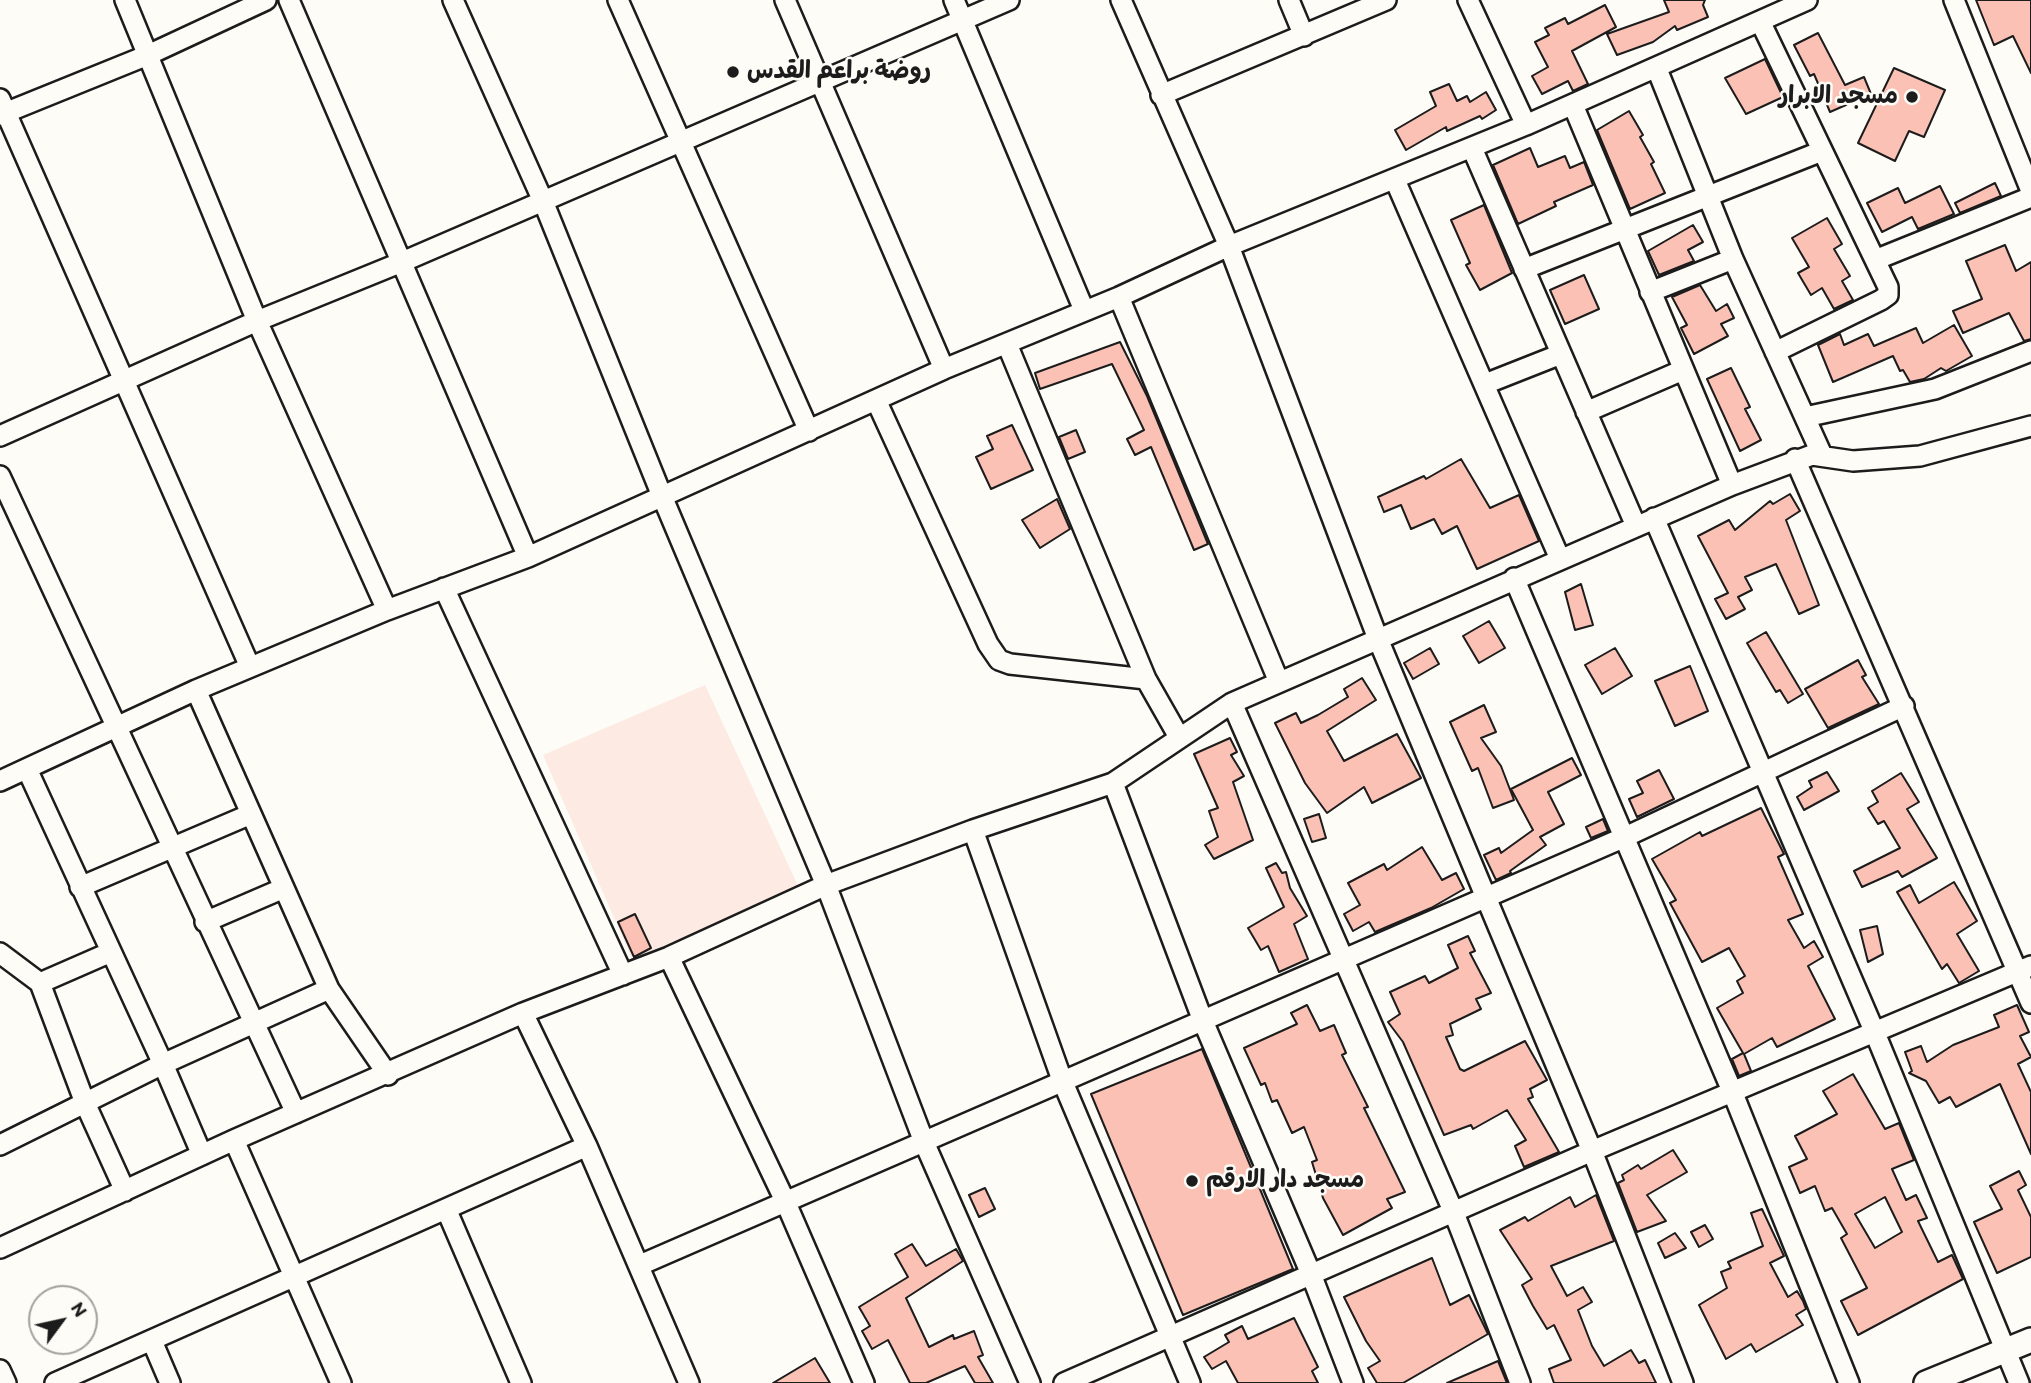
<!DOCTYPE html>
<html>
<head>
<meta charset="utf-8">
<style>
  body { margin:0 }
  #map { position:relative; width:2031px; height:1383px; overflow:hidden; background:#fdfcf7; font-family:Itim,sans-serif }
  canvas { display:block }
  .north { position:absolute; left:28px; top:1285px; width:70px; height:70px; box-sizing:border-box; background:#fdfcf7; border:2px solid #a3a29f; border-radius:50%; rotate:57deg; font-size:19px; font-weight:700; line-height:28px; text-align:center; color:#1c1c1c }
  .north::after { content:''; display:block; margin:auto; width:24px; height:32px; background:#1c1c1c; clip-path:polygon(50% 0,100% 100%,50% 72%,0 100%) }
</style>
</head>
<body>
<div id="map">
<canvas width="2031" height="1383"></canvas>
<div class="north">N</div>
</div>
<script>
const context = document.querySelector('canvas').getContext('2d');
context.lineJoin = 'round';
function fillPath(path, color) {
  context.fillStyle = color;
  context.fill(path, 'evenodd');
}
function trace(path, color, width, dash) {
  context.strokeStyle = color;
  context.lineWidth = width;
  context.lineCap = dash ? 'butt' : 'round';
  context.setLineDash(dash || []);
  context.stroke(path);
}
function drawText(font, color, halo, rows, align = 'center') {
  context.font = font + ' Itim,"Playpen Sans Arabic",sans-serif';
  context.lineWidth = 5;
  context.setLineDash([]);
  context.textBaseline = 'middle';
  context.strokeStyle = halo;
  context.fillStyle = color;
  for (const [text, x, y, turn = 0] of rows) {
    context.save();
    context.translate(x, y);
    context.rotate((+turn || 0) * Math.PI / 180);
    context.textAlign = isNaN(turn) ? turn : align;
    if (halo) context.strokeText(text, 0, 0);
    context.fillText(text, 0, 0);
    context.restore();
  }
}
const built = new Path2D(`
  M705,685L799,888L632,959L543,755Z`);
const building = new Path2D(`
  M1664,0H1705L1703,5L1708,17L1677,30L1675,26L1653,42L1617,55L1607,34L1669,12Z
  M1976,0H2031V73L2013,36L1994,45Z
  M1605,5L1616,27L1572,51L1588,84L1573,91L1568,81L1542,94L1532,76L1548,67L1535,42L1549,35L1545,28L1565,18L1568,24Z
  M1818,33L1845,85L1864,77L1871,94L1830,112L1814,74L1810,76L1794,45Z
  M1765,59L1783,97L1746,114L1725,78Z
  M1894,68L1945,90L1924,137L1909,131L1895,161L1858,143Z
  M1449,84L1457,101L1467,96L1470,102L1486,92L1496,110L1482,119L1480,116L1447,131L1446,127L1406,150L1395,130L1436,106L1430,92Z
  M1629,111L1643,135L1640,137L1654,162L1651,164L1665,193L1630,209L1597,130Z
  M1530,148L1538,167L1565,156L1570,168L1584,162L1593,185L1554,202L1556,206L1518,224L1493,165Z
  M1995,183L2001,196L1960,213L1955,203Z
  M1940,186L1954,214L1918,229L1912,217L1882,232L1867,203L1898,188L1905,203Z
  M1484,205L1512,273L1480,290L1466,265L1470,263L1451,220Z
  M1827,218L1842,244L1834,249L1850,276L1842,281L1853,300L1834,309L1822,288L1811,295L1798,273L1809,267L1792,238Z
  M1693,225L1703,242L1688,250L1694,261L1659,275L1648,251Z
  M2005,245L2016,271L2031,262V339L2024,341L2009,313L1963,333L1953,311L1982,299L1966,261Z
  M1584,275L1599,309L1565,324L1550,290Z
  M1700,285L1716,311L1727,304L1734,318L1721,324L1728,336L1694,354L1681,328L1687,325L1672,297Z
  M1954,325L1972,356L1946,371L1941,368L1924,379L1910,382L1903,370L1900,371L1893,356L1833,382L1818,345L1840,334L1844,345L1868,334L1874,346L1916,328L1923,343Z
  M1120,342L1147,396L1208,544L1194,550L1151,447L1135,455L1127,439L1144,430L1112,364L1040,389L1035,373Z
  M1731,368L1750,407L1745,409L1761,440L1740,451L1707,379Z
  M1012,425L1033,470L991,489L976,457L993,449L987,436Z
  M1076,430L1085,452L1068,459L1059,437Z
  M1461,459L1490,508L1519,495L1539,541L1477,569L1457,526L1442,534L1434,519L1411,529L1401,505L1384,512L1378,497L1424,476L1426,479Z
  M1790,494L1800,511L1786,520L1819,605L1799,614L1776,564L1745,577L1752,590L1738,597L1745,609L1726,619L1715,599L1728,593L1698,536L1729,520L1735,530L1770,501L1773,504Z
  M1057,499L1070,529L1040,548L1022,520Z
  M1581,584L1593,625L1575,630L1565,592Z
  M1489,621L1505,648L1479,663L1463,636Z
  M1766,632L1803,694L1788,703L1780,690L1776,692L1747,643Z
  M1430,648L1439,664L1413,679L1404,663Z
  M1615,648L1632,676L1602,694L1585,665Z
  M1858,660L1866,675L1862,677L1879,704L1828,728L1805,689Z
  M1690,666L1708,711L1675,726L1655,681Z
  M1362,678L1376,700L1327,731L1344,761L1397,734L1421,778L1372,803L1364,787L1327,813L1305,783L1275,723L1296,713L1301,723L1318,715L1348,697L1344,689Z
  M1484,705L1496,732L1481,738L1501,766L1514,800L1493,808L1478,768L1472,771L1450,722Z
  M1230,738L1237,752L1231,755L1244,776L1233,782L1253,840L1214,859L1205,845L1218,837L1209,811L1218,808L1194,754Z
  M1572,758L1581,775L1548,792L1564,824L1540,837L1546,845L1510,871L1511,873L1496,880L1484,855L1499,848L1501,853L1533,830L1511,789Z
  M1659,770L1674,799L1637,817L1629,799L1643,793L1637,781Z
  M1827,772L1839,791L1804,810L1797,797L1812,787L1809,781Z
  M1901,773L1919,802L1907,809L1937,858L1902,877L1898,871L1862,887L1854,871L1900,848L1884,821L1878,824L1868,808L1878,802L1872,791Z
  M1761,808L1784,854L1778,857L1803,914L1788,920L1804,948L1814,941L1823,957L1808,966L1835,1019L1777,1047L1772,1038L1744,1054L1751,1071L1739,1076L1732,1059L1743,1053L1717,1008L1743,993L1737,981L1745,976L1729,948L1702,962L1670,903L1676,900L1652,859L1700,832L1702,836Z
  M1319,814L1326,838L1312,842L1304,819Z
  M1603,819L1608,831L1591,838L1586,827Z
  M1422,847L1442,880L1456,873L1464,889L1431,908L1375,932L1369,922L1353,931L1344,914L1360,905L1348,883L1384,864L1387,870Z
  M1276,863L1282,873L1286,872L1290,888L1307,916L1294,924L1308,959L1279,972L1268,946L1261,950L1248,928L1284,907L1266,868Z
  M1954,882L1977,921L1957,934L1979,971L1959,983L1947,964L1942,969L1897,892L1910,885L1919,903Z
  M635,914L651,948L634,957L618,922Z
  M1877,926L1883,954L1868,962L1860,930Z
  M1468,936L1475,951L1470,953L1491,993L1476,999L1481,1009L1450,1024L1453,1035L1446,1037L1460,1069L1464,1071L1525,1041L1547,1080L1530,1089L1533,1097L1528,1099L1559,1152L1524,1167L1515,1146L1526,1140L1507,1110L1473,1129L1471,1125L1444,1135L1403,1042L1388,1022L1400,1014L1390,992L1425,976L1429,983L1458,968L1448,945Z
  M1307,1005L1320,1031L1334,1025L1346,1053L1342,1055L1368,1107L1364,1108L1405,1192L1387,1199L1392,1208L1343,1235L1323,1198L1312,1162L1317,1160L1304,1127L1292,1133L1277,1100L1272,1102L1265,1083L1261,1085L1244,1048L1297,1024L1291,1013Z
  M2017,1005L2029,1032L2020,1036L2031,1057L2018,1064L2031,1092V1154L2000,1084L1956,1107L1950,1097L1939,1103L1926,1081L1909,1073L1912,1071L1905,1052L1921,1046L1927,1062L1953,1045L1999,1027L1994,1015Z
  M1202,1049L1293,1269L1183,1315L1091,1094Z
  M1853,1074L1885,1129L1899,1123L1914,1160L1892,1169L1906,1200L1916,1195L1927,1218L1918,1221L1938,1262L1952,1255L1963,1279L1858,1335L1841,1301L1867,1288L1841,1238L1847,1234L1832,1208L1825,1211L1815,1186L1800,1193L1789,1167L1807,1159L1795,1136L1837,1114L1823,1091ZM1885,1197L1902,1232L1875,1248L1855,1214Z
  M1673,1150L1687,1172L1647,1195L1666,1221L1637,1232L1618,1183L1624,1180L1622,1175L1638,1165L1641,1169Z
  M2019,1171L2026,1185L2018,1190L2031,1217V1257L1997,1273L1974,1222L2002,1209L1990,1186Z
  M985,1188L995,1209L979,1217L969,1195Z
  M1596,1195L1614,1241L1551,1266L1567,1296L1583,1287L1592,1302L1578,1310L1592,1346L1604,1366L1631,1350L1639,1363L1645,1360L1656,1383H1554L1549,1369L1571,1360L1554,1325L1547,1329L1533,1306L1522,1285L1532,1279L1500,1230L1525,1217L1528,1221L1570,1197L1575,1207Z
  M1762,1209L1784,1256L1770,1263L1788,1297L1797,1291L1803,1301L1806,1309L1796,1315L1803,1325L1756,1352L1751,1344L1726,1359L1699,1305L1727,1288L1721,1272L1731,1268L1728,1262L1763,1246L1751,1213Z
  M1705,1225L1713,1239L1699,1247L1691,1232Z
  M1675,1233L1686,1248L1665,1258L1658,1243Z
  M912,1244L926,1266L956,1249L963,1261L906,1298L929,1347L953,1335L954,1339L974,1331L983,1355L978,1357L993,1383H975L965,1366L926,1383H910L888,1340L872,1349L862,1331L870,1326L859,1307L908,1277L895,1254Z
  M1432,1258L1450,1305L1469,1295L1488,1334L1403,1383H1377L1368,1368L1380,1361L1366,1341L1344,1297Z
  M1294,1318L1318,1367L1312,1371L1318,1383H1238L1226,1361L1212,1369L1204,1357L1229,1342L1225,1335L1242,1326L1248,1339Z
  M815,1358L830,1383H773Z
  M1498,1361L1507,1383H1447Z`);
const minor = new Path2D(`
  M125,0L257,321L387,610
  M289,0L528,557
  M453,0L543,201L662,496L826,885L924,1142L1030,1383
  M618,0L809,431
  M785,0L944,369
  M954,0L1084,310
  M1121,0L1229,246L1378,639L1592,1151L1683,1383
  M1289,0L1304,36
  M1468,0L1526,125
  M1954,0L2031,191
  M1760,21L1888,287V295L1881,300L1775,352
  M1657,69L1733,259L1822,455
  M1161,95L1386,0
  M0,99L250,667
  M1573,105L1732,485
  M0,115L148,55L266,0
  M1472,148L1636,526
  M1395,180L1560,559
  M1875,260L2031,197
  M1524,269L1822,151
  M1650,292L1733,259
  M1119,297L1279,682
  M1007,344L1146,679L1179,737
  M1485,384L1561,354
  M876,400L988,644L999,660L1010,664L1146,679
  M1586,412L1683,370
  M1805,417L1935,389L2031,351
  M0,436L257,321L402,262L1009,0
  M1795,459L2031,1003
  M0,476L296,1113
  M1654,518L1875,1033L2019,1383
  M1514,578L1732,1091L1849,1383
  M444,588L623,975
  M196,690L329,989L388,1075
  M1232,703L1454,1213L1520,1383
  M27,769L163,1064L202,1155
  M0,781L196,690L387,610L528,557L944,369L1119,297L1229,246L1526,125L1807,0
  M1113,783L1203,1021L1311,1274L1353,1383
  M973,830L1062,1080L1190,1383
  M80,887L251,814
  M205,922L284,888
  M0,953L40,983L85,1103L125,1191
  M669,957L786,1203L864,1383
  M40,983L111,952
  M523,1013L587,1146L689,1383
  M234,1140L341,1383
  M0,1145L163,1064L329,989
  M447,1211L521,1383
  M0,1248L234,1140L523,1013L669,957L826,885L973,830L1113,783L1232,703L1732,485L1812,455L1853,461L1920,456L2031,426
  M640,1265L1625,837L1904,706
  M152,1341L170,1383
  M0,1370L6,1383
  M55,1383L587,1146
  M1064,1383L1592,1151L2031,966`);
const tertiary = new Path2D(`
  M1926,1383L2031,1340`);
const markers = [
  [733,72,7,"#1c1c1c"],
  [1912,97,7,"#1c1c1c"],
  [1192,1181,7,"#1c1c1c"]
];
const poiNames = [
  ["روضة براعم القدس",747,72],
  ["مسجد الابرار",1898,97,"right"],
  ["مسجد دار الارقم",1206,1181]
];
fillPath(built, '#fdeae3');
fillPath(building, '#fcc1b5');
trace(building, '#1c1c1c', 2);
trace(minor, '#1c1c1c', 24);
trace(tertiary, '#1c1c1c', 28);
trace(minor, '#fdfcf7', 19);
trace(tertiary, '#fdfcf7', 23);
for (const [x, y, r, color] of markers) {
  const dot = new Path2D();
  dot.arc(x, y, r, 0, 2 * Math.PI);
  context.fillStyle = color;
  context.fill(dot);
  trace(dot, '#fdfcf7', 2.5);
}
drawText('bold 24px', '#1c1c1c', '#fdfcf7', poiNames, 'left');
</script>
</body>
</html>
